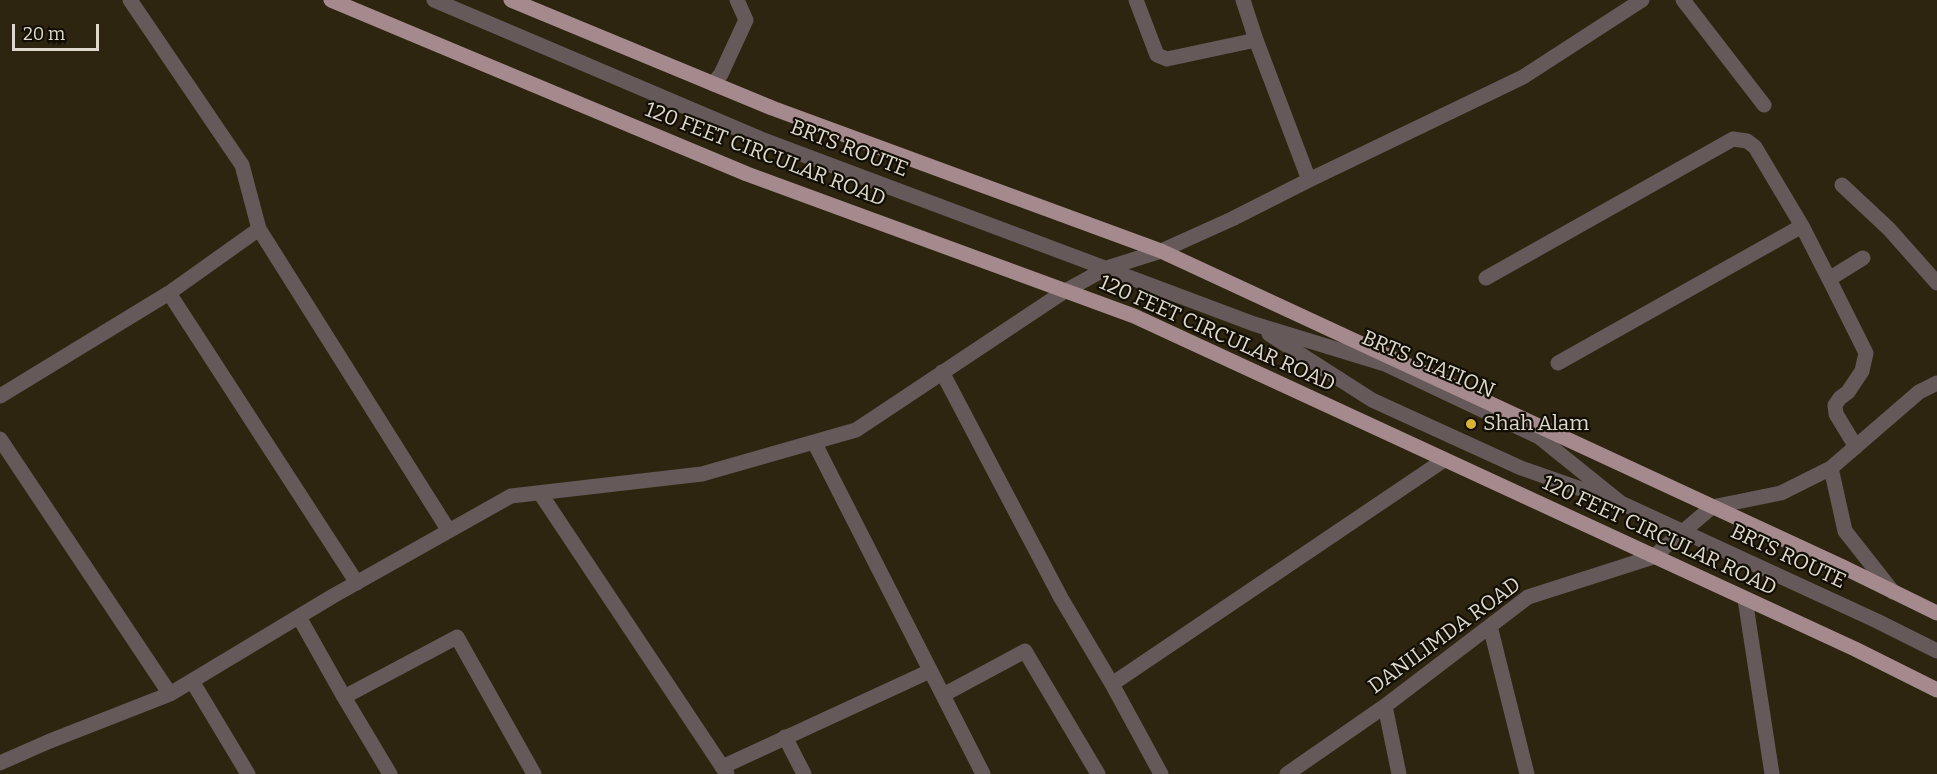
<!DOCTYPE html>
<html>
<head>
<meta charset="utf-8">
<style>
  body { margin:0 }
  #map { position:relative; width:1937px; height:774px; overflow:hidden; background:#2e2510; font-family:Bitter,serif }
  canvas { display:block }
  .scale { position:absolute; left:12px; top:24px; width:87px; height:27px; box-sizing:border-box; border:3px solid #ded9cc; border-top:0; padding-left:8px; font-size:18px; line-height:21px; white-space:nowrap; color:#ded9cc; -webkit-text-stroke:4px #120e06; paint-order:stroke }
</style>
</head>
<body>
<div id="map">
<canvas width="1937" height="774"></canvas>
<div class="scale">20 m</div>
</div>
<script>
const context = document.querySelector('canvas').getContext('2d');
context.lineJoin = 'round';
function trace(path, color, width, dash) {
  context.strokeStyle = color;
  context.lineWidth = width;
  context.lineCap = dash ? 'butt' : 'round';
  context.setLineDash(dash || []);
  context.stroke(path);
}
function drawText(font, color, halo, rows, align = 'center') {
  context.font = font + ' Bitter,serif';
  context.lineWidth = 4.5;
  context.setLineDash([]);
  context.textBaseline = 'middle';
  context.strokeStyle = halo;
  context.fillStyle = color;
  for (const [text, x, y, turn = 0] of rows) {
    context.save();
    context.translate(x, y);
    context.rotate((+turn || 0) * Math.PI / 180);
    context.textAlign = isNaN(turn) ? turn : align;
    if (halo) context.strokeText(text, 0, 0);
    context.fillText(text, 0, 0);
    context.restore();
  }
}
const minor = new Path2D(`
  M130,0L242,165L259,229
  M434,0L761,139L1254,324L1385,364L1539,437L1621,503
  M1136,0L1157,55L1167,59L1256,40
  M1243,0L1256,40L1309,180
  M1683,0L1764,105
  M713,84L721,74L746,20L737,0
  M1842,185L1889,229L1937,283
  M1486,278L1733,139L1747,141L1755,147L1802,226
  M1829,279L1866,353L1862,371L1848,392L1840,398L1835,405L1836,414L1856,447
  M169,293L259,229L449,531
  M1269,334L1372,400L1521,468L1621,503L1877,621L1937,651
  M1558,363L1802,226L1829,279L1863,258
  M942,372L1061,598L1112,684L1161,774
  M0,396L169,293L357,583
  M0,439L170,694
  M814,442L983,774
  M1831,468L1845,531L1893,592
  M540,493L727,774
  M1745,599L1772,774
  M299,617L344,697L390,774
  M1490,626L1527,774
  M192,681L248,774
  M1112,684L1444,460
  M943,695L1025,651L1098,774
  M344,697L457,637L534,774
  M1385,706L1399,774
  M785,737L804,774
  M0,763L50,741L170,694L333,596L511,496L702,474L856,430L1065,291L1107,268L1161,251L1232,219L1309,180L1523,77L1642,0
  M722,767L930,671
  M1287,774L1385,706L1528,597L1653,557L1712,507L1781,493L1831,468L1919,392L1937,383`);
const major = new Path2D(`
  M331,0L747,174L1134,316L1855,649L1937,690
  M511,0L772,108L1161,251L1843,567L1937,613`);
const markers = [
  [1471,424,6,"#d8b434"]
];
const streetNames = [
  ["BRTS ROUTE",849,149,21],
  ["120 FEET CIRCULAR ROAD",765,155,21],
  ["120 FEET CIRCULAR ROAD",1217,334,24],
  ["BRTS STATION",1428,365,23],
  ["120 FEET CIRCULAR ROAD",1659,536,25],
  ["BRTS ROUTE",1788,557,25],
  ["DANILIMDA ROAD",1445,636,-36]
];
const poiNames = [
  ["Shah Alam",1483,424]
];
trace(minor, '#655959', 15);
trace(major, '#a48a8c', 15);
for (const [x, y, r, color] of markers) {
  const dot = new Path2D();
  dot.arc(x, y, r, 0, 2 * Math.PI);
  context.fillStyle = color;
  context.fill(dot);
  trace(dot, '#120e06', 2);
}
drawText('21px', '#ded9cc', '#120e06', streetNames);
drawText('21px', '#ded9cc', '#120e06', poiNames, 'left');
</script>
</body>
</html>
